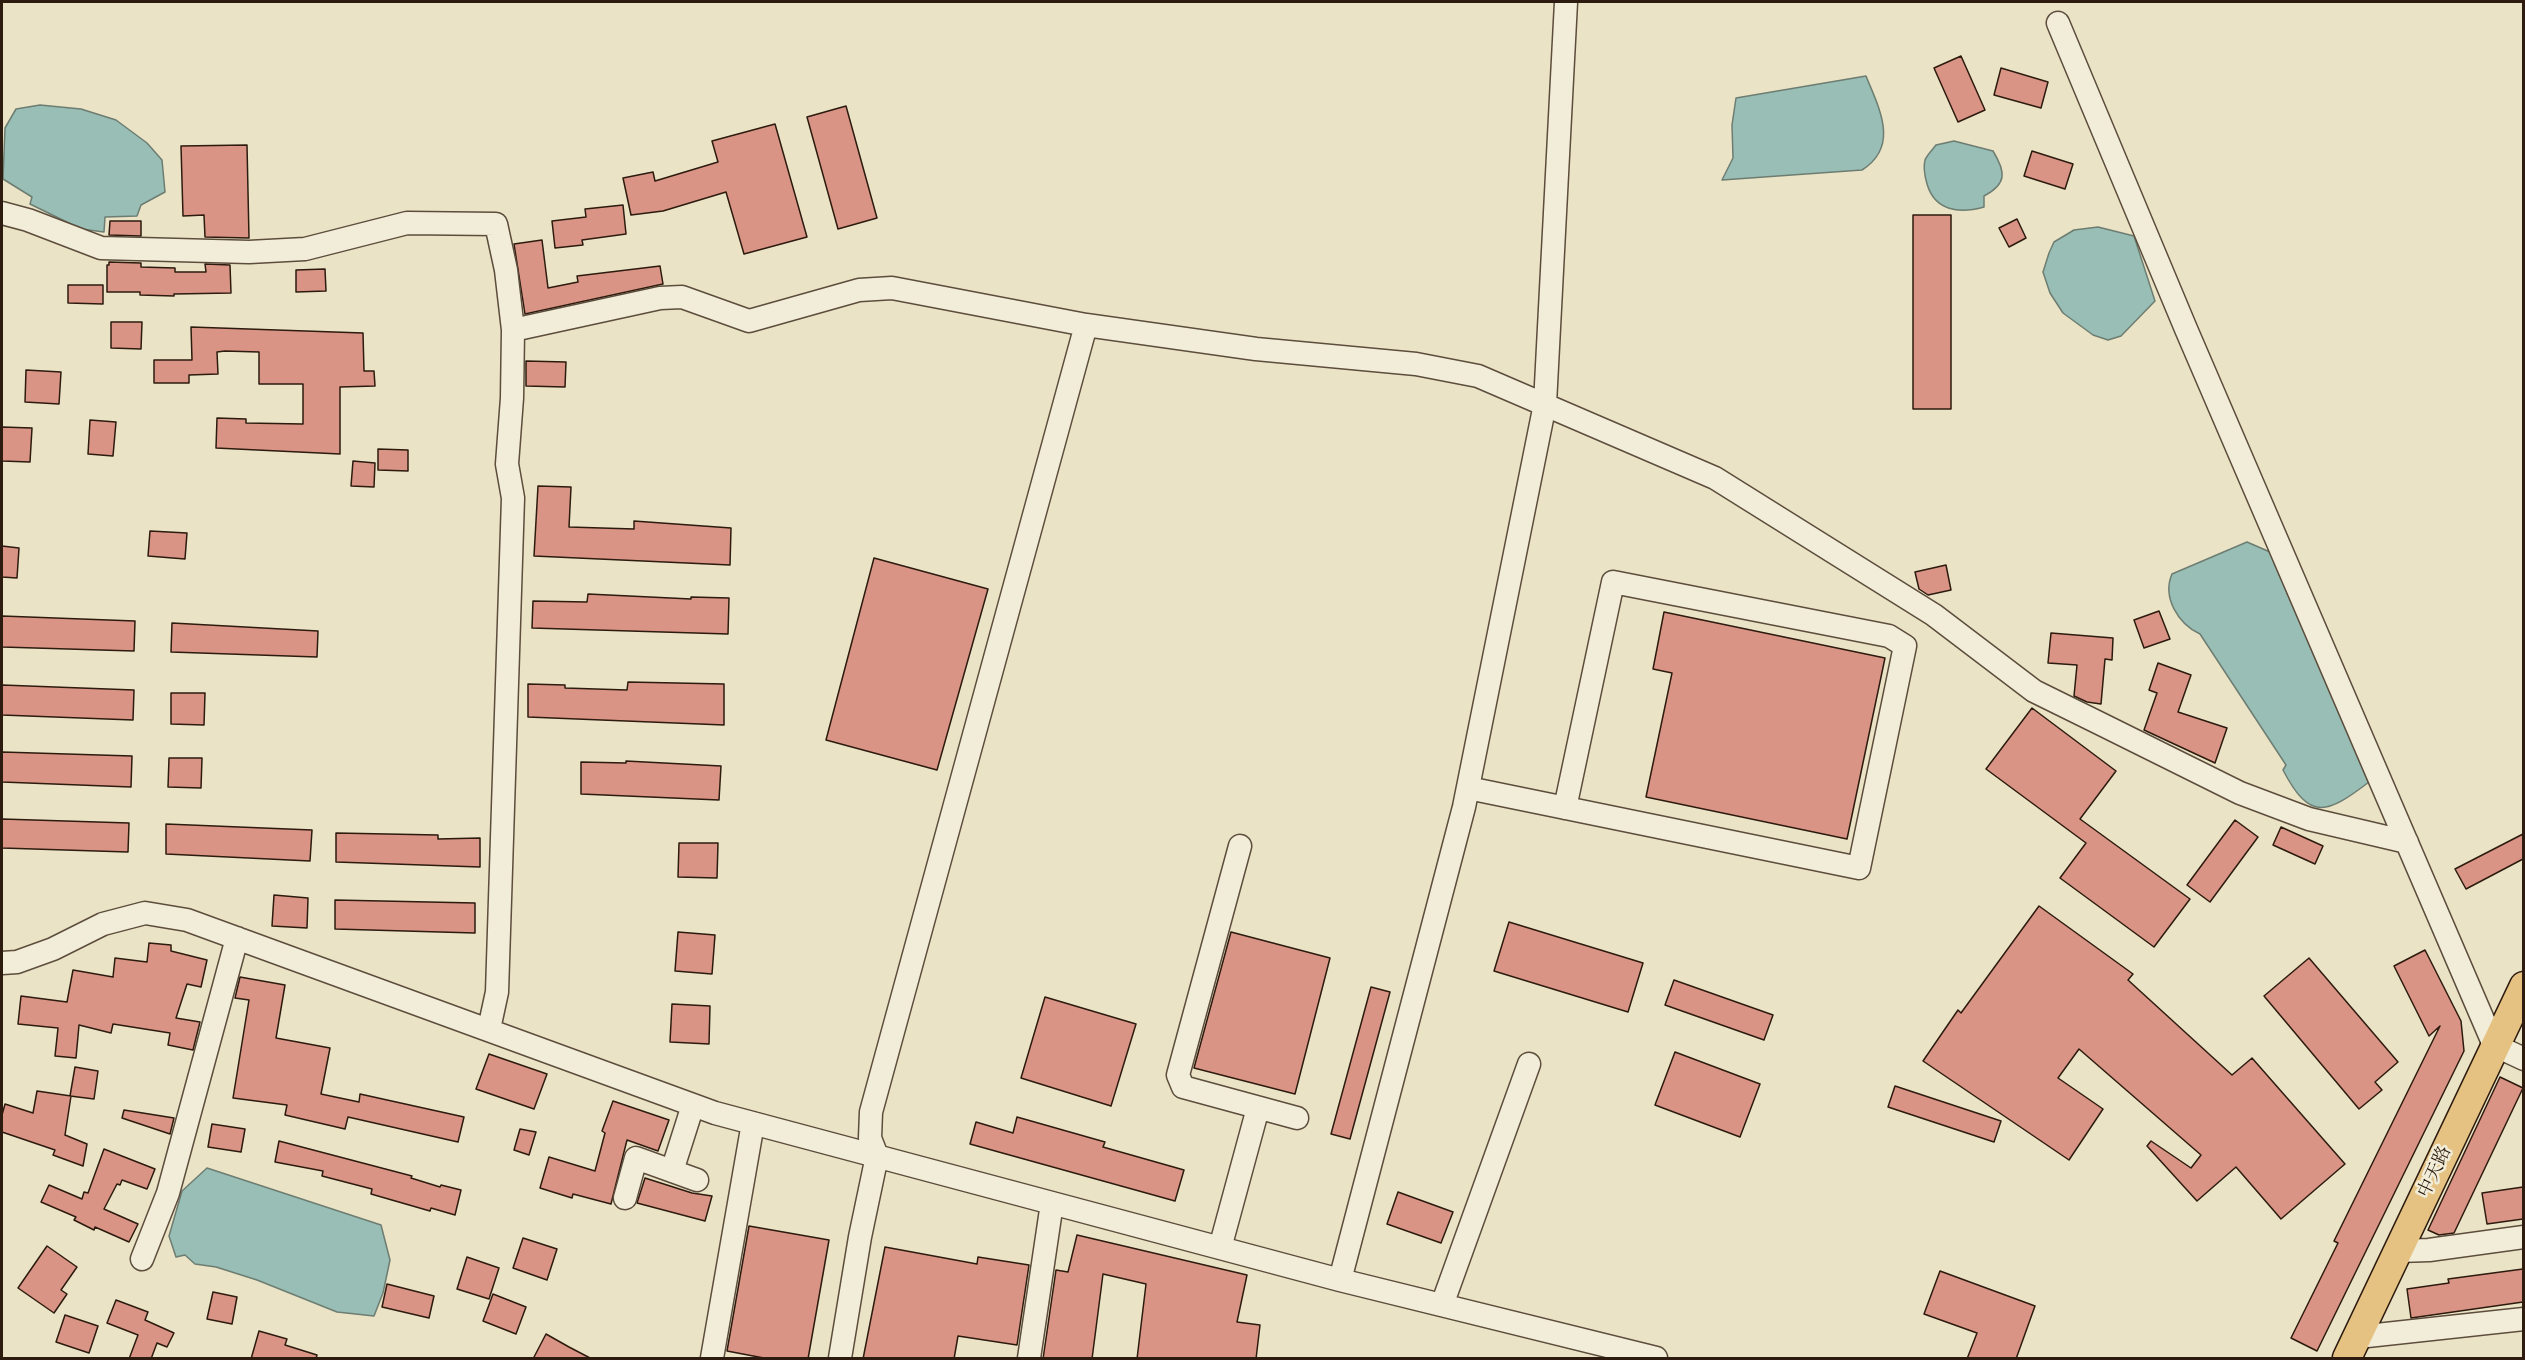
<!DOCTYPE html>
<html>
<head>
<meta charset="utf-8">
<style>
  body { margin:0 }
  #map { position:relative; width:2525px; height:1360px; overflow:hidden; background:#ebe3c5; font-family:"Old Standard TT",serif }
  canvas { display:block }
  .frame { position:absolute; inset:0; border:3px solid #2c1b0e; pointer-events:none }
</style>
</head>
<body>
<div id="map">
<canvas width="2525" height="1360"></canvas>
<div class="frame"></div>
</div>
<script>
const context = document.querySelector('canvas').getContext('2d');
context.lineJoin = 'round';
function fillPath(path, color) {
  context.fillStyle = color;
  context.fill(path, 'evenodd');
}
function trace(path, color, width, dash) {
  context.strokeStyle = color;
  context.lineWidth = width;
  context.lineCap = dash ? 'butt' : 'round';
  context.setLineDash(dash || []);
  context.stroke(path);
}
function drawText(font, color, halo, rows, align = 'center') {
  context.font = font + ' "Old Standard TT","Noto Serif SC",serif';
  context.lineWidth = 5;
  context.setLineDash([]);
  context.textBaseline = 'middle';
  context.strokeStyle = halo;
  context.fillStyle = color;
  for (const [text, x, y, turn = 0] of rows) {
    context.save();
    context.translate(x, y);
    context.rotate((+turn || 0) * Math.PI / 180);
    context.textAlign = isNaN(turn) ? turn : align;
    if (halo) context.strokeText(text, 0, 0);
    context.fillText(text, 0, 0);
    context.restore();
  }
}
const water = new Path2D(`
  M1866,76C1879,108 1900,146 1862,170L1722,180L1733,158L1732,125L1736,98Z
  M40,105L81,109L116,120L147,143L162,160L165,192L141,205L137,216L105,217L104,232L81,229L30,204L32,197L3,179L5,128L16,109Z
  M1954,141L1993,151C2006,172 2007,184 1984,196V207C1959,214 1935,211 1927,184C1925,177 1923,168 1925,160C1927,155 1933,149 1936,145Z
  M2098,227L2134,236L2155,301L2121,336L2108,340L2093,335L2063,313L2050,293L2043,272L2049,253L2054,242L2074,230Z
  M2247,542L2270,552L2369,782C2327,814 2310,822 2283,770L2286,765L2200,634C2178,624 2162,597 2172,574Z
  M207,1168L381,1225L390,1260L383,1293L374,1316L337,1312L257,1280L216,1267L195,1264L185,1255L176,1257L169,1236L182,1191Z`);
const building = new Path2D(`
  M1961,56L1985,110L1958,122L1934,68Z
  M2001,68L2048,82L2041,108L1994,95Z
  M846,106L877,218L838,229L807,117Z
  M775,124L807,237L744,254L726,192L663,211L631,215L623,178L653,172L655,181L718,162L712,141Z
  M247,145L249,238L205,237L204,215L183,216L181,146Z
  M2032,151L2073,164L2065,189L2024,176Z
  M623,205L626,234L582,240L583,245L555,248L552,221L586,217L585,209Z
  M1913,215H1951V409H1913Z
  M2017,219L2026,238L2009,247L1999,228Z
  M110,221H141V236L109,235Z
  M542,240L548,288L578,282L577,276L660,266L663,284L525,314L514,244Z
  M109,262L141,263V267L175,268V272H206L205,264L230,265L231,293L174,294V296L140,295V292H107V265H109Z
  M325,269L326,291L296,292V270Z
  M68,285H103V304L68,303Z
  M111,322H142L141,349L111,348Z
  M191,327L363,333L364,371H374L375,386L340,387V454L216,448L217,418L246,419V423L303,424V384H259V352L225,351L217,352L218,374L189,375V383H154V360H192Z
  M526,361L566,362L565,387L526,386Z
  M26,370L61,372L59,404L25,402Z
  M90,420L116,422L113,456L88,454Z
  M2,427L32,428L30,462L2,461Z
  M378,449L408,450V471L378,470Z
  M353,461L375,463L374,487L351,486Z
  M538,486L571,487L569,527L634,529V521L731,528L730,565L534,556Z
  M150,531L187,533L185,559L148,556Z
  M2,546L19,548L17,578L2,577Z
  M874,558L988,589L937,770L826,740Z
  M1946,565L1951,590L1928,595L1919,589L1915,572Z
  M588,594L691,599V597L729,598L728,634L532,628L533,601L587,602Z
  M2159,611L2170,639L2144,648L2134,620Z
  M1664,612L1885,658L1847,839L1646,797L1672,673L1653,669Z
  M2,616L135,621L134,651L2,647Z
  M172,623L318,631L317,657L171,652Z
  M2051,633L2113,638L2112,660L2105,659L2101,704L2087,702L2074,696L2077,665L2048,663Z
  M2158,663L2191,675L2178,712L2227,728L2215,763L2144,730L2157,693L2149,690Z
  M628,682L724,684V725L528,717V684L565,685V688L627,690Z
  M2,685L134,690L133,720L2,715Z
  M171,693H205L204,725L171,724Z
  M2032,708L2116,771L2080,819L2190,899L2154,947L2060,878L2086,843L1986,769Z
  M2,752L132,756L131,787L2,782Z
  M169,758H202L201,788L168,787Z
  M626,761L721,766L719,800L581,794V762L626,763Z
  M2,819L129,823L128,852L2,848Z
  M2235,820L2258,837L2210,902L2187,885Z
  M166,824L312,830L310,861L166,854Z
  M2281,827L2323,846L2315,864L2273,845Z
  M336,833L438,835V839L480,838V867L336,862Z
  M2523,834V859L2466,889L2455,869Z
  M679,843H718L717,878L678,877Z
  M274,895L308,898L307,928L272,926Z
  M335,900L475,903V933L335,929Z
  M2039,906L2133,974L2128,980L2232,1075L2252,1058L2345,1164L2281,1219L2236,1167L2197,1201L2147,1146L2151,1141L2191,1168L2201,1155L2079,1049L2058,1078L2103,1109L2069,1160L1923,1061L1958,1010L1961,1013Z
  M1509,922L1643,963L1628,1012L1494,971Z
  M678,932L715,935L712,974L675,971Z
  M1231,932L1330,958L1295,1094L1194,1068Z
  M149,943L171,945V951L207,960L201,987L187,984L176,1018L200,1022L193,1050L168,1045L170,1033L113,1024L111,1033L79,1025L76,1058L55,1056L58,1028L18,1024L21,996L67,1002L73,970L113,977L115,958L147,962Z
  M2425,950L2461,1021L2464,1051L2317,1351L2291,1338L2338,1243L2334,1241L2440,1026L2429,1036L2394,966Z
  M2309,958L2398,1062L2375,1082L2382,1090L2359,1109L2264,996Z
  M240,977L285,985L276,1038L330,1048L321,1094L359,1102L360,1094L464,1117L458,1142L348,1117L345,1129L285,1115L287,1105L233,1098L249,1000L235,998Z
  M1674,980L1773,1015L1764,1040L1665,1005Z
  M1371,987L1390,992L1350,1139L1331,1134Z
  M1045,997L1136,1024L1111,1106L1021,1078Z
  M672,1004L710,1006L709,1044L670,1042Z
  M1675,1052L1760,1084L1740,1137L1655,1105Z
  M489,1054L547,1074L534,1109L476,1089Z
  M75,1067L98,1071L94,1099L70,1096Z
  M2500,1077L2523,1088L2454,1233L2439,1235L2428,1230Z
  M1895,1086L2001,1121L1994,1142L1888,1107Z
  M37,1091L71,1096L65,1135L87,1144L83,1166L53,1155L55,1150L2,1132V1115L5,1104L33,1113Z
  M613,1101L669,1120L658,1151L627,1140L611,1204L573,1194L572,1198L540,1188L549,1157L595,1171L605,1133L602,1131Z
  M124,1110L174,1118L170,1134L122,1118Z
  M1017,1117L1105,1142L1103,1147L1184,1170L1175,1201L970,1144L976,1122L1013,1133Z
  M212,1124L245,1129L241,1152L208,1147Z
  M520,1129L536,1132L529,1155L514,1150Z
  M279,1141L412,1176L411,1178L440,1187L441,1185L461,1190L455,1215L431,1208L430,1211L371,1194L372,1189L322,1176L323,1171L275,1162Z
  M104,1149L155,1169L147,1189L122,1180L120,1185L117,1184L104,1209L138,1224L129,1242L95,1227L94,1230L74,1220L76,1217L41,1202L49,1185L82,1199L84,1192L88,1193Z
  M645,1178L692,1193L712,1196L705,1221L637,1203Z
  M2523,1187V1219L2487,1224L2482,1193Z
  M1398,1192L1453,1212L1441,1243L1387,1224Z
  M749,1226L829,1240L808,1359H769L727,1351Z
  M1077,1235L1247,1275L1237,1322L1260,1325L1256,1359H1137L1146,1284L1103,1274L1092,1359H1043L1056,1270L1068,1272Z
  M523,1238L557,1249L547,1280L513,1268Z
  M47,1246L77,1267L61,1290L67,1294L54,1313L18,1288Z
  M885,1247L977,1264L978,1257L1029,1265L1017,1345L958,1336L954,1359H863Z
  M467,1257L499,1268L489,1299L457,1289Z
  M2523,1269V1302L2411,1318L2407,1289L2449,1283L2448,1279Z
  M1940,1271L2035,1306L2016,1359H1967L1977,1333L1924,1314Z
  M387,1284L434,1296L429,1318L382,1307Z
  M213,1292L237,1297L232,1324L207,1319Z
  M493,1294L526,1307L516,1334L483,1321Z
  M116,1300L148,1312L145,1320L174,1333L167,1347L157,1343L151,1359H129L138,1335L107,1323Z
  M65,1315L98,1326L89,1353L56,1342Z
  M259,1331L287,1339L285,1345L317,1355L316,1359H251Z
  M546,1334L569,1347L592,1359H533Z`);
const minor = new Path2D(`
  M2058,23L2186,329L2494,1045L2524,1059
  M2,213L28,220L101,248L249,252L305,249L407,223L496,224L506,270L513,330L512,398L507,464L513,498L497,992L489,1029
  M513,330L660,298L682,297L749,321L859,290L892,288L1086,325L1256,349L1416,364L1478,376L1715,478L1934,615L2034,691L2103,725L2240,793L2309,819L2407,842
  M1468,788L1859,868L1905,646L1889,636L1613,582L1565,808
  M1240,846L1178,1075L1183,1087L1297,1118
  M2,963L17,962L53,949L103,924L145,913L187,920L715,1113L1340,1280L1656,1358
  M672,1171L693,1105
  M625,1198L636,1158L697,1180
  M1220,1248L1258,1108
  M2398,1251L2429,1250L2524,1237
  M142,1259L168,1193L237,938
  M1340,1280L1464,807L1545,404L1566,2
  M1442,1305L1529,1064
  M2358,1337L2524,1319
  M712,1358L753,1123
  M840,1358L860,1237L877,1156L870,1138L871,1112L1086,325
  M1029,1358L1052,1203`);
const major = new Path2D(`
  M2347,1358L2524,986`);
const streetNames = [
  ["中天路",2435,1172,-65]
];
fillPath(water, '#98beb5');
trace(water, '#6d7d72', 1.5);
fillPath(building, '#d99485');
trace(building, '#2c1b0e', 1.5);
trace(minor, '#5c4d3c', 25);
trace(major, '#2c1b0e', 31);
trace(minor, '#f2edd9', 22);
trace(major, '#e6c282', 28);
drawText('18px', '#2c1b0e', '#f2edd9', streetNames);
</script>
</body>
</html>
